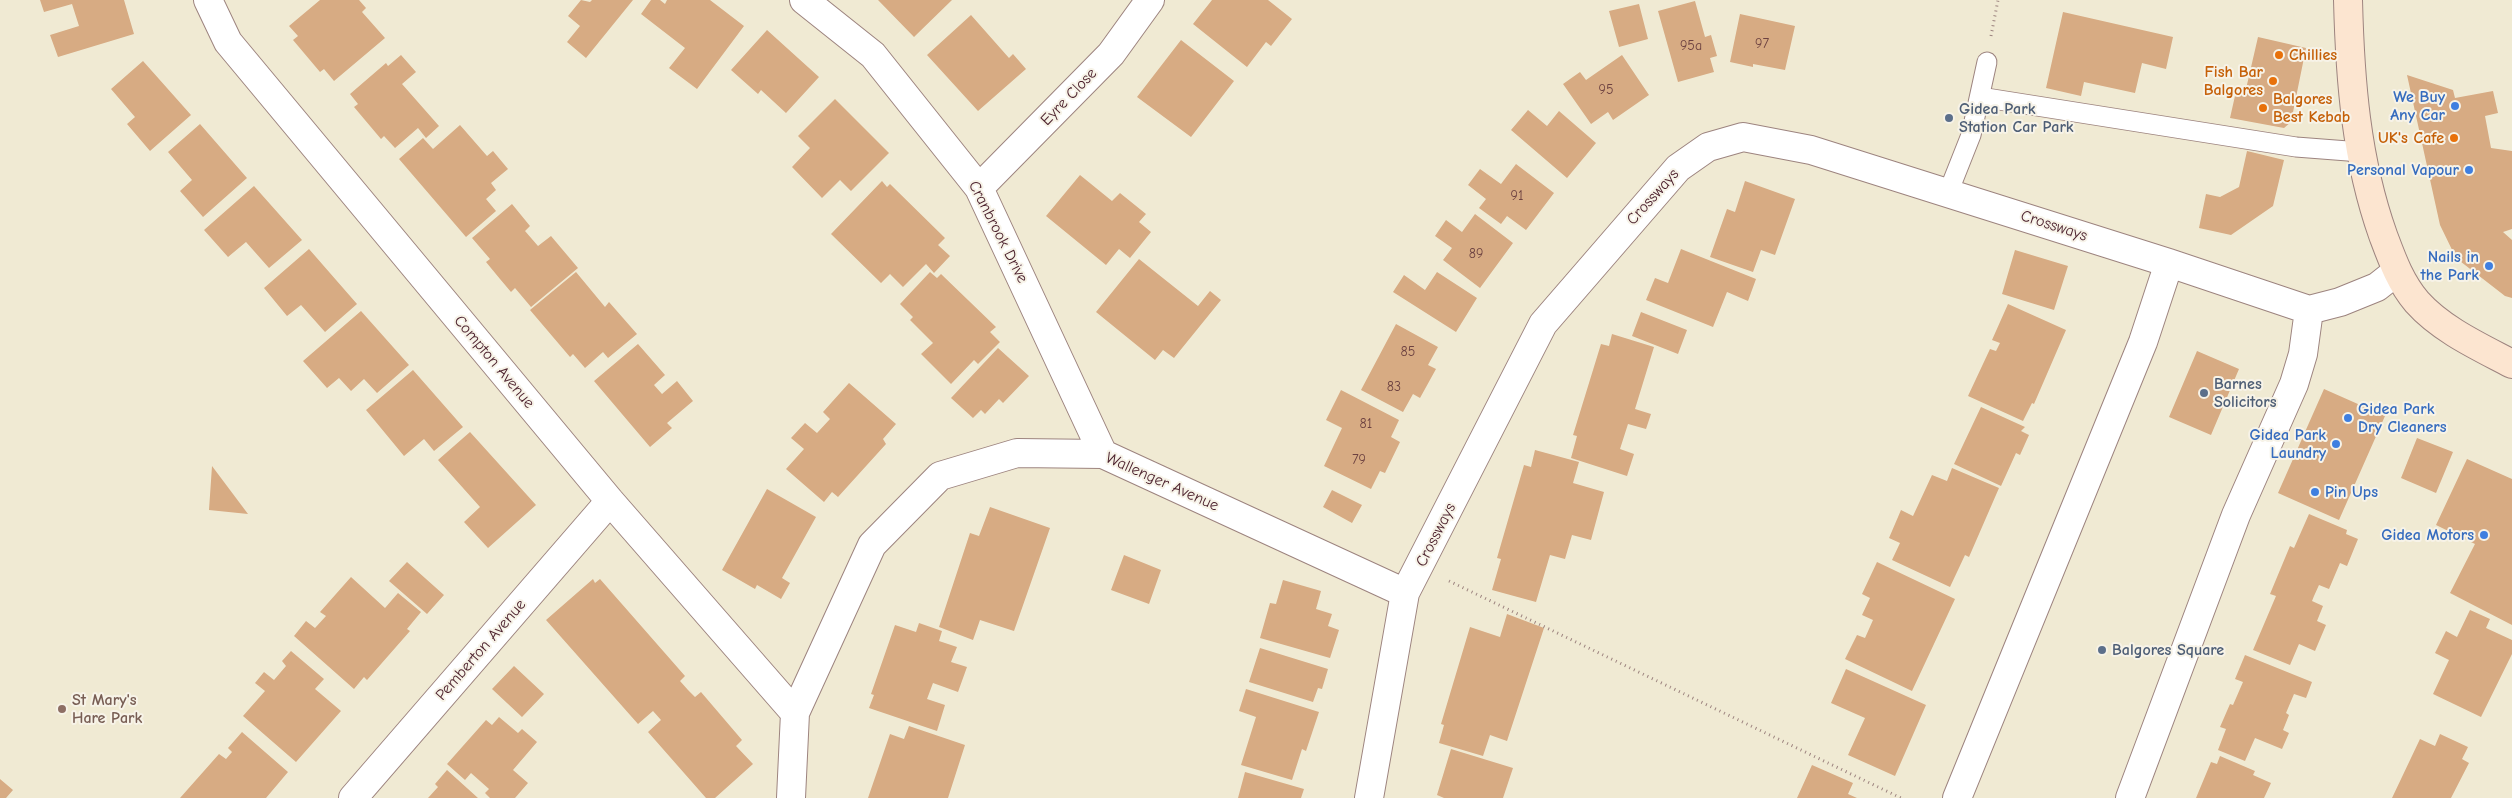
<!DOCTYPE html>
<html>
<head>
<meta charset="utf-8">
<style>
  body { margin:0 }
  canvas { display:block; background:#f0ead3 }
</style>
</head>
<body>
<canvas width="2512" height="798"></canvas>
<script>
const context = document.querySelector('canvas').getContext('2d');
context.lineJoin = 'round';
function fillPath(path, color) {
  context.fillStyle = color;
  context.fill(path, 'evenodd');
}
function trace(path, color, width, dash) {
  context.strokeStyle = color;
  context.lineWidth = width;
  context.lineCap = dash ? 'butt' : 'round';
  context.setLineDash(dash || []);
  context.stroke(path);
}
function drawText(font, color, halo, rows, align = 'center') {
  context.font = font + ' "Comic Neue",sans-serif';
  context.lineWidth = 4;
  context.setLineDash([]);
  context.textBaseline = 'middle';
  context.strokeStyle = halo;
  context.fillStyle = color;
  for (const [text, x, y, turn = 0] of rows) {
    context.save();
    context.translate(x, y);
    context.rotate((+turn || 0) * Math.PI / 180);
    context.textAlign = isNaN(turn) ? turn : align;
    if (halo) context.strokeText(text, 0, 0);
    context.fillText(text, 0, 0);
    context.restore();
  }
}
const building = new Path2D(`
  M40,0H124L134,34L58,57L50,35L79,26L72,4L44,12Z
  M320,0H359L366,8L362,12L385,38L334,81L324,69L320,72L293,40L298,36L289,26Z
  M581,0L590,2L592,0H633L586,58L567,42L580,26L568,16Z
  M651,0H660L665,4L667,0H710L744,26L697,89L669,68L685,48L641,14Z
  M878,0H952L914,37Z
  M1212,0H1268L1292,19L1271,46L1266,42L1247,67L1193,24Z
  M1695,1L1705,37L1711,35L1717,56L1710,58L1714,72L1678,82L1658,11Z
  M1639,4L1648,39L1619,47L1609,11Z
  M2063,12L2173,37L2166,69L2142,63L2135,93L2084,82L2081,96L2046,88Z
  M1740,14L1795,26L1785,70L1753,64V67L1730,62Z
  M971,15L1009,58L1013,54L1026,69L978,111L927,55Z
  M767,30L819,77L786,113L761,90L758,94L731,70Z
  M2258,37L2306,48L2291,122L2284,128L2230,118L2237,87L2246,89Z
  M1181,40L1234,81L1191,137L1137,97Z
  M401,55L416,72L402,84L439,126L426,138L418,128L395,148L384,136L381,139L354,107L358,104L350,94L386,63L388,66Z
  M1622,55L1649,95L1613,120L1608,112L1591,124L1563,84L1580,72L1586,80Z
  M143,61L191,115L150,151L127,124L135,117L111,89Z
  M2407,75L2453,90L2455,98L2493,91L2498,113L2485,116L2491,148L2512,151V229L2503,232L2512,240V298L2505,296L2456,258L2440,225Z
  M835,99L889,153L851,191L840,180L822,198L792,167L810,148L798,136Z
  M1528,110L1547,126L1559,111L1596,143L1567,178L1511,130Z
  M200,124L247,178L203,217L180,191L192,180L168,152Z
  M460,125L487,156L493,151L508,169L491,183L496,190L486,199L496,211L466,237L399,159L423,138L433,149Z
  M2247,151L2284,160L2273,206L2231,235L2199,228L2206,194L2220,197L2239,187Z
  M1516,164L1554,193L1526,230L1507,216L1501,224L1479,208L1486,199L1468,185L1480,169L1501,184Z
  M1080,175L1112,201L1120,193L1146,214L1139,222L1151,232L1130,258L1119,249L1106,265L1046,216Z
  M882,181L887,187L890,184L945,238L938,245L950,256L934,273L926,264L903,287L890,274L881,283L831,234Z
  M1745,181L1795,199L1775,255L1761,250L1753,272L1710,257L1727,209L1735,212Z
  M254,186L302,240L269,268L246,242L228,257L204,230Z
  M512,204L530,226L525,231L538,246L551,236L578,268L531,307L515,288L511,292L500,279L486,262L490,259L472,238Z
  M1475,214L1513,243L1480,288L1443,260L1452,248L1435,236L1446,220L1462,232Z
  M309,249L357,304L325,332L301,305L287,316L264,288Z
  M1681,249L1756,279L1748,301L1727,292L1713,327L1646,300L1655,278L1668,283Z
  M2015,250L2068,266L2054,310L2002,294Z
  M1139,259L1198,306L1210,291L1221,300L1174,358L1163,350L1155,360L1096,312Z
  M576,272L605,307L609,302L637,334L608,358L603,352L585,368L573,354L570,357L530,310Z
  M930,272L937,278L941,274L996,327L990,332L1000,342L978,364L974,360L951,384L921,354L933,343L910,320L913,317L900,304Z
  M1437,272L1477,298L1456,332L1393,292L1404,275L1425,290Z
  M2008,304L2066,330L2034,404L2032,403L2023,421L1968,396L1990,349L1996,351L2000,343L1992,340Z
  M361,311L409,365L377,393L364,379L351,391L339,378L327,388L303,361Z
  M1641,312L1687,330L1678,354L1632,336Z
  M1396,324L1438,347L1428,365L1436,369L1420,398L1413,394L1403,412L1361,390Z
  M1612,334L1654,347L1635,409L1651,414L1646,429L1628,424L1620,449L1634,454L1627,476L1571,458L1577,436L1573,435L1601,344L1609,346Z
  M638,344L665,375L654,385L662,394L677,381L693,401L667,423L672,428L650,447L594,381Z
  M998,348L1029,376L1003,403L999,399L985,414L981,410L973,418L951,398Z
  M2197,351L2239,369L2211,435L2169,417Z
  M413,370L463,427L434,451L424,439L404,456L366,410Z
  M849,383L896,424L883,439L886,444L838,497L832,492L824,502L786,469L804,449L791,438L805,423L817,433L830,419L823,412Z
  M2324,389L2385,416L2339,520L2278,493Z
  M1341,390L1399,420L1391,437L1400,442L1385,473L1380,471L1371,489L1324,466L1342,428L1326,420Z
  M1981,407L2025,427L2021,431L2029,435L2020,455L2016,453L2001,486L1954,464Z
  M470,432L536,505L488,548L464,522L480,507L438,460Z
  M2417,438L2453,452L2436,493L2401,478Z
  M1535,450L1579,462L1573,483L1604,492L1591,540L1572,535L1565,559L1550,555L1536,602L1492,590L1501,559L1497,558L1524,465L1531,467Z
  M2467,459L2512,479V625L2450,593L2475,544L2436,525Z
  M212,466L248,514L209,510Z
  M1952,468L1999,488L1969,557L1965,555L1950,587L1892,560L1900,543L1889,538L1901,510L1913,516L1932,475L1947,481Z
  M767,489L816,517L782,578L790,583L781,599L757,585L755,589L722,570Z
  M1332,490L1362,505L1352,523L1323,507Z
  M990,507L1050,528L1014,631L980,620L973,640L939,627L970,533L979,536Z
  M2309,514L2347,530L2346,534L2358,539L2347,566L2340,563L2329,589L2319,585L2314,596L2312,601L2323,606L2317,621L2326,625L2315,651L2299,644L2290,665L2253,650L2276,596L2270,594L2290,546L2294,548Z
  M1124,555L1161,570L1149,604L1111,590Z
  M407,562L444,595L427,614L389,581Z
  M1877,562L1955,599L1912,691L1845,659L1857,635L1865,638L1873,620L1862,615L1870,598L1862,594Z
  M351,577L385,608L398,593L421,612L407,629L410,631L367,680L364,677L354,689L294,636L306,621L315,628L326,616L320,612Z
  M593,579L595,583L600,579L685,676L680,681L688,690L695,697L701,692L742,740L736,746L753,764L715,798H706L648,732L661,720L653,711L638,724L546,620Z
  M1283,580L1321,591L1316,609L1332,614L1328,626L1339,630L1330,658L1260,638L1270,603L1276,604Z
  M2470,610L2490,619L2486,628L2512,640V654L2481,717L2433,694L2449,660L2435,653L2446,631L2457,637Z
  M1507,614L1544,628L1507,741L1490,735L1483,756L1439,743L1444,725L1441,724L1470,627L1500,637Z
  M919,623L942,631L939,641L957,647L951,662L967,667L958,692L933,683L927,699L945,705L937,731L869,708L874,695L871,694L895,625L916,632Z
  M1260,648L1328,669L1322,689L1318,688L1313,702L1249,682Z
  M291,651L324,679L315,689L341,711L296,762L243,716L265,691L255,683L264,672L274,680L286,666L282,661Z
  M2245,655L2312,682L2306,698L2294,694L2286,713L2289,715L2283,730L2289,733L2282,749L2255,738L2245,761L2218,750L2226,729L2220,727L2230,704L2233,705L2243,682L2235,679Z
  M514,666L544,694L522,717L492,689Z
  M1846,669L1926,705L1895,776L1848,755L1865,718L1831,703Z
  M1246,689L1319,712L1306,751L1302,749L1292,780L1241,765L1256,717L1239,711Z
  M499,717L518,733L522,729L537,742L513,770L528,783L515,798H490L485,793L489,789L471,773L465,780L447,764L486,720L492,725Z
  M909,726L965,745L948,798H868L890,734L904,739Z
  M242,732L288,772L266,798H180L219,754L226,759L232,752L228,748Z
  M2440,734L2468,747L2462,759L2469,763L2451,798H2392L2420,739L2435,746Z
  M1451,749L1513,768L1503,798H1444L1437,795Z
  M2220,756L2255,771L2253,775L2271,783L2264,798H2196L2211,762L2217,764Z
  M1812,765L1853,783L1848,794L1857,798H1797Z
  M447,770L478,798H428L438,787L435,784Z
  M1245,772L1304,789L1301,798H1238Z
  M0,779L13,790L6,798H0Z`);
const path = new Path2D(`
  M1991,36L1998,0
  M1449,581L1901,798`);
const lane = new Path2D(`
  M1980,97L2296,147L2361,152
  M1948,193L1971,135L1987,62`);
const street = new Path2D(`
  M208,0L228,42L610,501L795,713
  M804,0L873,55L979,188L1103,454
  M979,188L1111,54L1150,0
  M353,798L610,501
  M791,798L795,713L872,545L940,476L1017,453L1103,454L1405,593
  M1369,798L1405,593L1543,324L1678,168L1708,147L1743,137L1811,150L2169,263L2309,310L2340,302L2377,287L2396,272
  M1957,798L2143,342L2169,263
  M2130,798L2236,515L2294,384L2303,354L2309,310`);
const secondary = new Path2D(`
  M2348,0C2350,80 2356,159 2383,235C2392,259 2400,282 2417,302C2442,330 2480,347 2512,364`);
const markers = [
  [2279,55,5,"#e8710a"],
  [2273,81,5,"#e8710a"],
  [2455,106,5,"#3f7fe0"],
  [2263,108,5,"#e8710a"],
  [1949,118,5,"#5c6f8a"],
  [2454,138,5,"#e8710a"],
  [2469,170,5,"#3f7fe0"],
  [2489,266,5,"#3f7fe0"],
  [2204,393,5,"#5c6f8a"],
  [2348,418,5,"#3f7fe0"],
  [2336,444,5,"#3f7fe0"],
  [2315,492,5,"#3f7fe0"],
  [2484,535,5,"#3f7fe0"],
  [2102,650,5,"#5c6f8a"],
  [62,709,5,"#8d6e63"]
];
const numberNames = [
  ["97",1762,44],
  ["95a",1691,46],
  ["95",1606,90],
  ["91",1517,196],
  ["89",1476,254],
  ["85",1408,352],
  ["83",1394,387],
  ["81",1366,424],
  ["79",1359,460]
];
const foodNames = [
  ["Chillies",2289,55],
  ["Fish Bar",2263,72,"right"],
  ["Balgores",2263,90,"right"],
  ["Balgores",2273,99],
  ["Best Kebab",2273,117],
  ["UK's Cafe",2444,138,"right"]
];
const streetNames = [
  ["Eyre Close",1069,97,-46],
  ["Crossways",1653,197,-48],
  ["Crossways",2054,226,18],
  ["Cranbrook Drive",998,232,63],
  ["Compton Avenue",494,362,50],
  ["Wallenger Avenue",1162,482,24],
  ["Crossways",1436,535,-63],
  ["Pemberton Avenue",481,650,-49]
];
const shopNames = [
  ["We Buy",2445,97],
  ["Any Car",2445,115],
  ["Personal Vapour",2459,170],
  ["Nails in",2479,257],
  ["the Park",2479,275],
  ["Gidea Park",2358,409,"left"],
  ["Dry Cleaners",2358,427,"left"],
  ["Gidea Park",2326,435],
  ["Laundry",2326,453],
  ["Pin Ups",2325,492,"left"],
  ["Gidea Motors",2474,535]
];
const serviceNames = [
  ["Gidea Park",1959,109],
  ["Station Car Park",1959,127],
  ["Barnes",2214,384],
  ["Solicitors",2214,402],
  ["Balgores Square",2112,650]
];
const educationNames = [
  ["St Mary's",72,700],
  ["Hare Park",72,718]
];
fillPath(building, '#d7ab83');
trace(lane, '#9d847f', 21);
trace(street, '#9d847f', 30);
trace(secondary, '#9d847f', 30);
trace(path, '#9d847f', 3, [1, 4]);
trace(lane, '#fff', 19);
trace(street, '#fff', 28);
trace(secondary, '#fce5d0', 28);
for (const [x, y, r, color] of markers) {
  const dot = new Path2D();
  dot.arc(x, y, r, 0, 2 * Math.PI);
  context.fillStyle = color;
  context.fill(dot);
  trace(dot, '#f7f3e8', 2);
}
drawText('14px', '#6d4241', null, numberNames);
drawText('bold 16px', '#c56008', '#f7f3e8', foodNames, 'left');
drawText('16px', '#4a1f2b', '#f7f3e8', streetNames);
drawText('bold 16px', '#366cbe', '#f7f3e8', shopNames, 'right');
drawText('bold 16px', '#4e5e75', '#f7f3e8', serviceNames, 'left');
drawText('bold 16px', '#785e54', '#f7f3e8', educationNames, 'left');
</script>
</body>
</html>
